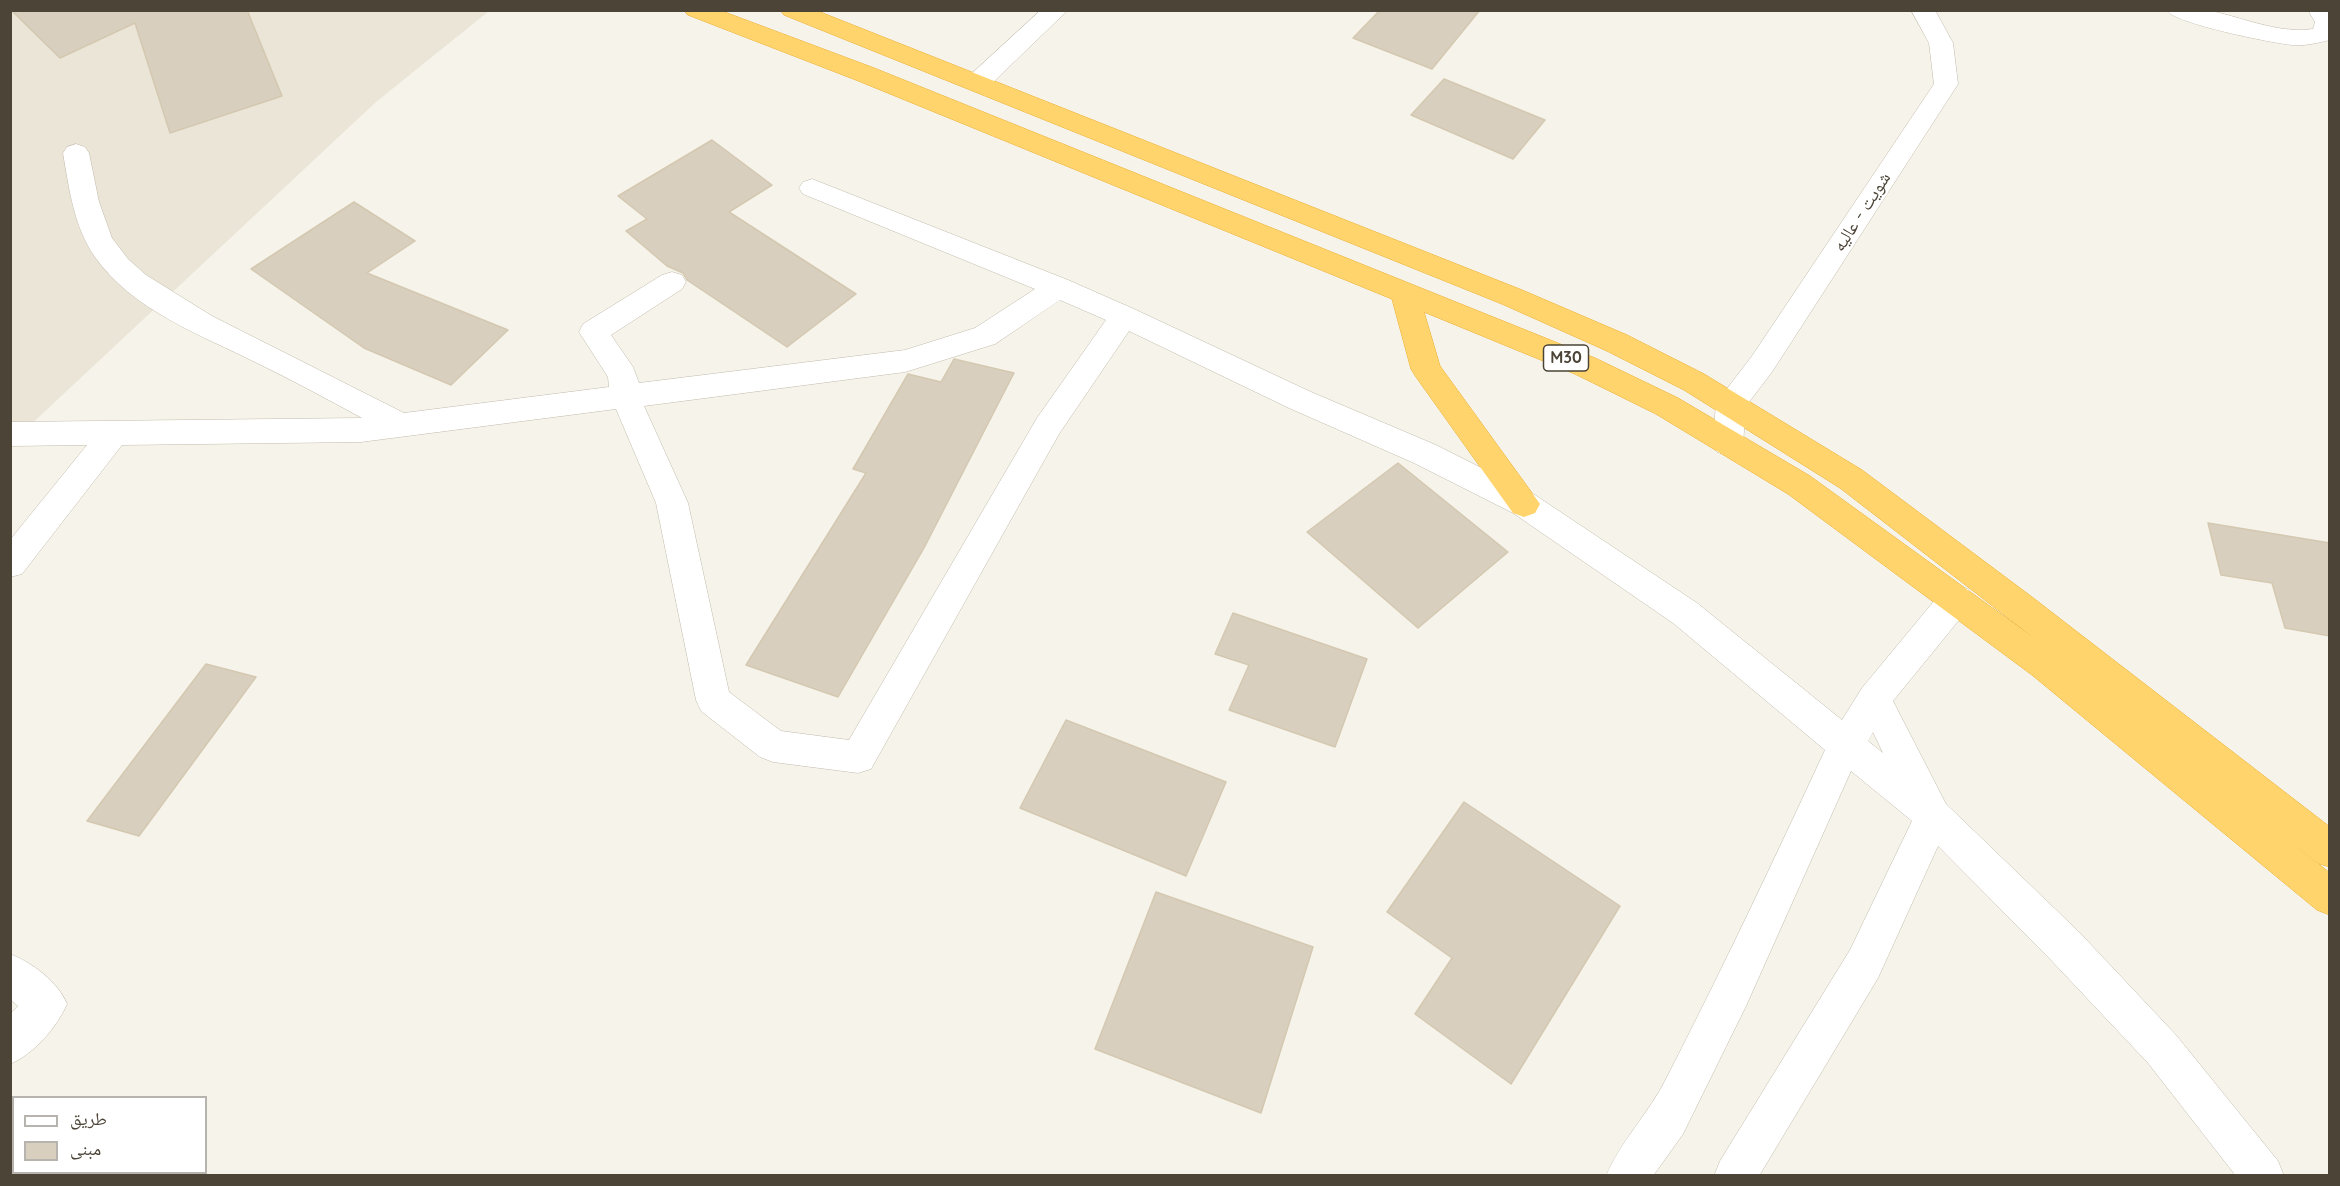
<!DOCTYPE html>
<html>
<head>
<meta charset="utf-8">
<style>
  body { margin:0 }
  #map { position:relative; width:2340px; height:1186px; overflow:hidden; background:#f6f3ea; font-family:Quicksand,"Noto Naskh Arabic",sans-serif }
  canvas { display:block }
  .frame { position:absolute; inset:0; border:12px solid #4b4437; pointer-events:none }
  .legend { position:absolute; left:12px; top:1096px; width:195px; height:78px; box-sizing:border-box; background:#fff; border:2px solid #b7b4af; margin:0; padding:8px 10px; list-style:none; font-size:18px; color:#4b4437 }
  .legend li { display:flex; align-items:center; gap:12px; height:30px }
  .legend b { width:30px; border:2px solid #b7b4af }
</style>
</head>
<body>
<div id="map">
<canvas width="2340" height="1186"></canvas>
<div class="frame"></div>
<ul class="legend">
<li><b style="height:8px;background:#fff"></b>طريق</li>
<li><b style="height:16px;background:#d9cfbe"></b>مبنى</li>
</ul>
</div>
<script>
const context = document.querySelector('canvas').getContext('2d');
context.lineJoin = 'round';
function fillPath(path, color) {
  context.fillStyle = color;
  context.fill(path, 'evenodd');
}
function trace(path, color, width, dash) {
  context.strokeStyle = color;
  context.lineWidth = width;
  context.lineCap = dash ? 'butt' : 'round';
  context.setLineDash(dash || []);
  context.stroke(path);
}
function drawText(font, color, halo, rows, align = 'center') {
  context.font = font + ' Quicksand,"Noto Naskh Arabic",sans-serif';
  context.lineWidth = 4.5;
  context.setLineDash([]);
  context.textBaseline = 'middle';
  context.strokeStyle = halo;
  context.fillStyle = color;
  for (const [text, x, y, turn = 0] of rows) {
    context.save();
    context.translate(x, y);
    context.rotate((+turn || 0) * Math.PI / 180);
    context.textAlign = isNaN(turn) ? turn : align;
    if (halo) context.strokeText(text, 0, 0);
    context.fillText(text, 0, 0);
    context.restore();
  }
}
const residential = new Path2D(`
  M11,11H489L376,102L11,443Z`);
const building = new Path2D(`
  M11,10H247L282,96L170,133L135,23L60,58Z
  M1380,10H1480L1432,69L1353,38Z
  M1444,79L1545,120L1513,159L1411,115Z
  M712,140L772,185L729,212L856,294L787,347L687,280L683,273L667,266L626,231L647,219L618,196Z
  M354,202L415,241L367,273L508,330L451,385L364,348L251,269Z
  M954,359L1014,373L924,548L838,697L746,665L866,473L853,469L908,374L941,382Z
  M1398,463L1508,552L1418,628L1307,532Z
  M2208,523L2330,543V636L2285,628L2272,583L2221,575Z
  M1233,613L1367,659L1335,747L1229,710L1249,665L1215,654Z
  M206,664L256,677L139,836L87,821Z
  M1066,720L1226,782L1186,876L1020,808Z
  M1464,802L1620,906L1511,1084L1415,1014L1452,958L1387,912Z
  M1156,892L1313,947L1261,1113L1095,1049Z`);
const minor = new Path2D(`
  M1041,10H1068L986,89L977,91L968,89L965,83L968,77Z
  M1911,10H1935L1953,43L1958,84L1772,372L1746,406L1743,443L1739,452L1728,455L1717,452L1713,443L1716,403L1752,356L1934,84L1929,43Z
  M2166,10C2179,10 2193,9 2205,10C2241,16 2275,34 2313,29L2315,22L2308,10H2330V40C2317,43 2306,46 2292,45C2273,43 2175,24 2166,10Z
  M76,144L85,147L89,153L99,202L112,238L128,259L146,275L212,316L404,413L609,387L608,377L579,332L583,324L662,275L672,272L682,275L686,282L682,289L611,335L633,367L639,383L905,350L975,328L1035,289L803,194L799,188L803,182L812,179L1068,280L1134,309L1311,392L1436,445L1535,495L1697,603L1842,720L1862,688L1944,589L1956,585L1968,589L1973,599L1968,609L1893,701L1946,804L2079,932L2176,1035L2278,1161L2284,1176H2236L2148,1063L2051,960L1938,846L1878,978L1759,1176H1714L1720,1161L1850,950L1912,821L1851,771L1746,1006L1683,1134L1653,1176H1606C1620,1142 1649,1113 1666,1079C1722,970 1774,860 1825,750L1673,623L1513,513L1414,463L1289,408L1129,331L1059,434L871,769L858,773L773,762L760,757L701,711L696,700L656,503L616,409L361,442L122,445L22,574L10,577V540L87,445L10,446V422L362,418C327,399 292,380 257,363C201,335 132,310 95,257C74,227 69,188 63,153L67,147ZM1060,300L1106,320L1037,418L849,740L781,731L729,692L688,503L644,406L905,372L995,344ZM1873,732L1883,753L1868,741Z
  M10,954C33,963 58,982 67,1004C57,1027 34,1054 10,1064V1014L18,1006L10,999Z`);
const highway = new Path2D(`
  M684,10H719L874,68L1595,358L1678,398L1810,476L2034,638L1840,488L1684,390L1607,351L1502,304L784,15L780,10H815L1522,290L1627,335L1704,374L1862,470L2032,597L2330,827V867L2317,863L2287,839L2330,873V915L2317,910L2032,675L1788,494L1656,414L1575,374L1424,312L1440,366L1540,504L1535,513L1524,517L1513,513L1416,377L1411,369L1392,299L856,80L688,15Z`);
const shields = [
  [1566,358,45]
];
const shieldNames = [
  ["M30",1566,358]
];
const streetNames = [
  ["شويت - عاليه",1862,212,-57]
];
fillPath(residential, '#eae5d7');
fillPath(building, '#d9cfbe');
trace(building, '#d4c8b0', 1.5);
trace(minor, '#c2bbab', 1);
trace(highway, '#eaad2f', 1);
fillPath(minor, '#fff');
fillPath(highway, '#ffd46c');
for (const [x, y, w] of shields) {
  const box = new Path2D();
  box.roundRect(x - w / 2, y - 13, w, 26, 4.5);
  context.fillStyle = '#fff';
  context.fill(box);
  trace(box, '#4b4437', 1.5);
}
drawText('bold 16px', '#4b4437', null, shieldNames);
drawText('18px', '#4b4437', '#fff', streetNames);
</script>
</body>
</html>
